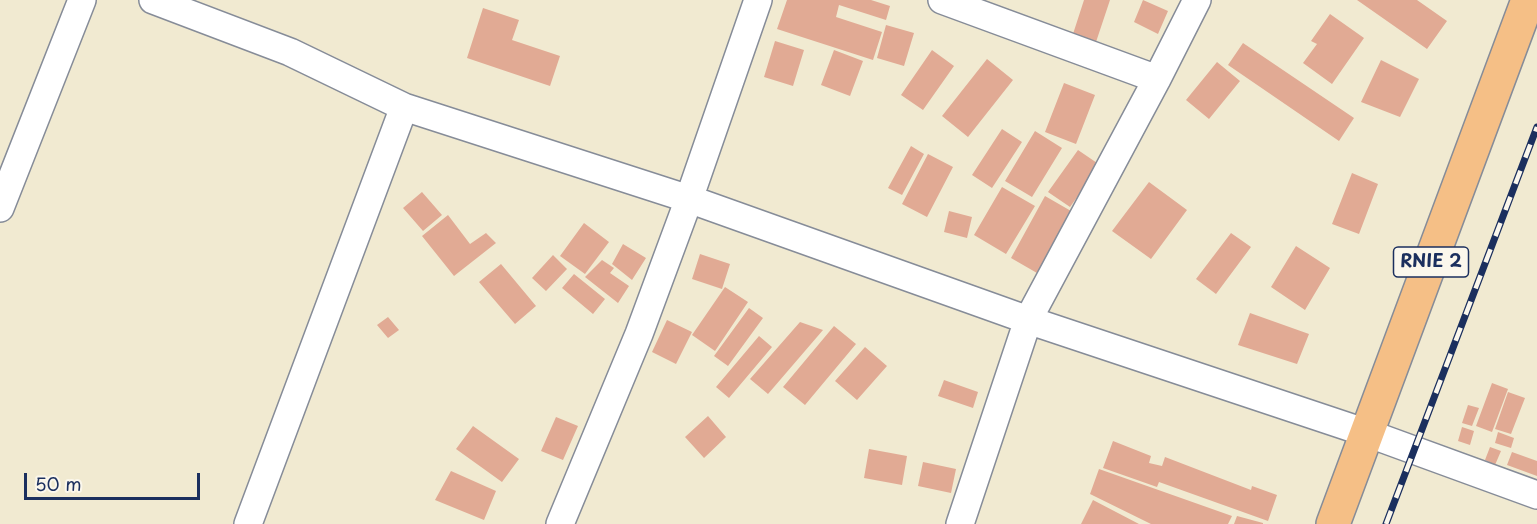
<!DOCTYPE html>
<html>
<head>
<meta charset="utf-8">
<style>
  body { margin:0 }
  #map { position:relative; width:1537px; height:524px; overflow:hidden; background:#f1ead1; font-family:"Playpen Sans",sans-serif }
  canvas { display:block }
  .scale { position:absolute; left:24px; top:473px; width:176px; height:27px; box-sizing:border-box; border:3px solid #1b2f5e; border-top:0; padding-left:8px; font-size:18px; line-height:21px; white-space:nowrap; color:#1b2f5e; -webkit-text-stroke:4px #fbf7ec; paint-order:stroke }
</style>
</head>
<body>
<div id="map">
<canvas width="1537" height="524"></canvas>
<div class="scale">50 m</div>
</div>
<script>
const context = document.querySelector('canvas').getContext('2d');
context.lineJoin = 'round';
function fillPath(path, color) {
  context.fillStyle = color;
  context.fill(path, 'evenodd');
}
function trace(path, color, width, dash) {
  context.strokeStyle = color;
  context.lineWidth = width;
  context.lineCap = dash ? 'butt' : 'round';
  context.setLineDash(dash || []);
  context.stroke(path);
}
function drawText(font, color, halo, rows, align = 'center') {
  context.font = font + ' "Playpen Sans",sans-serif';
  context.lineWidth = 6;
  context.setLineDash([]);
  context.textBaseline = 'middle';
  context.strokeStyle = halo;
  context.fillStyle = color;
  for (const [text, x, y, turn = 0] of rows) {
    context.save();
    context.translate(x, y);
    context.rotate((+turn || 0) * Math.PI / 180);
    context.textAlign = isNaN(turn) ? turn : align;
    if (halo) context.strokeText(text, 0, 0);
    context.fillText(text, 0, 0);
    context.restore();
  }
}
const building = new Path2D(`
  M787,0H871L890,6L886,20L839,5L836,17L882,32L873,60L777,29Z
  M1084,0H1110L1096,42L1073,34Z
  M1143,0L1168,11L1158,34L1134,22Z
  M1357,0H1417L1447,21L1427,49Z
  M483,8L519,20L512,40L560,56L550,86L467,58Z
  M1330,14L1364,38L1332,84L1303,63L1317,44L1311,41Z
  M886,25L914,33L904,66L877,58Z
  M775,41L804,50L793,86L764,77Z
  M1243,43L1354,118L1339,141L1228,65Z
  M834,50L863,61L850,96L821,85Z
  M932,50L954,66L923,110L901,95Z
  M987,59L1013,80L968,137L942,116Z
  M1381,60L1419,79L1400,117L1361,102Z
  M1217,62L1240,81L1209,119L1186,100Z
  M1064,83L1095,95L1076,144L1045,132Z
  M1002,129L1022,142L992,188L972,175Z
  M1035,131L1062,148L1032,197L1005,181Z
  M911,146L924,154L902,195L888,188Z
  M1078,150L1100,165L1070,207L1048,192Z
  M928,154L953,167L927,217L902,204Z
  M1352,173L1378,184L1359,234L1332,224Z
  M1149,182L1187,210L1151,259L1112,231Z
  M1002,187L1035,206L1006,254L974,235Z
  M422,192L442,215L423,231L403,208Z
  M1045,196L1071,211L1037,273L1011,258Z
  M949,211L972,217L967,238L944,232Z
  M448,215L470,244L486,233L496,243L454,276L422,236Z
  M584,223L609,242L585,274L560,256Z
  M1231,233L1251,247L1216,294L1196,279Z
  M623,244L646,258L632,280L612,264Z
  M1296,246L1330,268L1305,310L1271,287Z
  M700,254L730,264L722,289L692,279Z
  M553,255L567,269L546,291L532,278Z
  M602,260L614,268L610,273L629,286L618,303L585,277Z
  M501,264L536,306L515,324L479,282Z
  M574,274L605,299L593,314L562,288Z
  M725,287L748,302L715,351L692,335Z
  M749,308L763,318L728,366L714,356Z
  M1250,313L1309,334L1297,364L1238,345Z
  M388,317L399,330L388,338L377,325Z
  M667,320L692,332L676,364L652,352Z
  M800,322L823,330L768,394L750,379Z
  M834,326L856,344L805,405L783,387Z
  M759,336L772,347L729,398L716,387Z
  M865,347L887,366L857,400L835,381Z
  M944,380L978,392L973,408L938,396Z
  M1492,383L1508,389L1492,432L1476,426Z
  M1508,392L1525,398L1511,434L1495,429Z
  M1468,405L1479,408L1472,426L1462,423Z
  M708,416L726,437L704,458L685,437Z
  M556,417L578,426L563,460L541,451Z
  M473,426L519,459L502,482L456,449Z
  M1462,427L1474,431L1470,445L1458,441Z
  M1498,432L1514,438L1511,448L1495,443Z
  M1113,441L1151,456L1149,463L1162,466L1165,457L1251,490L1252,486L1277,495L1268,521L1159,482L1157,487L1103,468Z
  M1490,447L1501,451L1495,465L1485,460Z
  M869,449L907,456L902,485L864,478Z
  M1512,452L1537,461V476L1507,465Z
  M923,462L956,469L951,493L918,486Z
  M1099,469L1232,516L1228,524H1151L1090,494Z
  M451,471L496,491L484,520L435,500Z
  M1093,500L1139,524H1081Z
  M1237,516L1263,523V524H1234Z`);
const minor = new Path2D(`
  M153,0L290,52L404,107L689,199L1028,320L1367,433L1537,495
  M942,0L1157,79
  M0,208L82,0
  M248,524L404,107
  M560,524L639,334L689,199L758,0
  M960,524L1028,320L1157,79L1197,0`);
const trunk = new Path2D(`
  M1333,524L1528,0`);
const rail = new Path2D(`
  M1386,524L1537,127`);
const shields = [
  [1431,262,75]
];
const shieldNames = [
  ["RNIE 2",1431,262]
];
fillPath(building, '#e1aa94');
trace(minor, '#868c98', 30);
trace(trunk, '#868c98', 36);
trace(minor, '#fff', 27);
trace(trunk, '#f5bf86', 33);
trace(rail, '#1b2f5e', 7);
trace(rail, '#fbf7ec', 4.5, [14]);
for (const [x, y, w] of shields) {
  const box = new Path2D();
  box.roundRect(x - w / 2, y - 15, w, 30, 4.5);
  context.fillStyle = '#fbf7ec';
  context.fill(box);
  trace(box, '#1b2f5e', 1.5);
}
drawText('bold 18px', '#1b2f5e', null, shieldNames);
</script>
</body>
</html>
